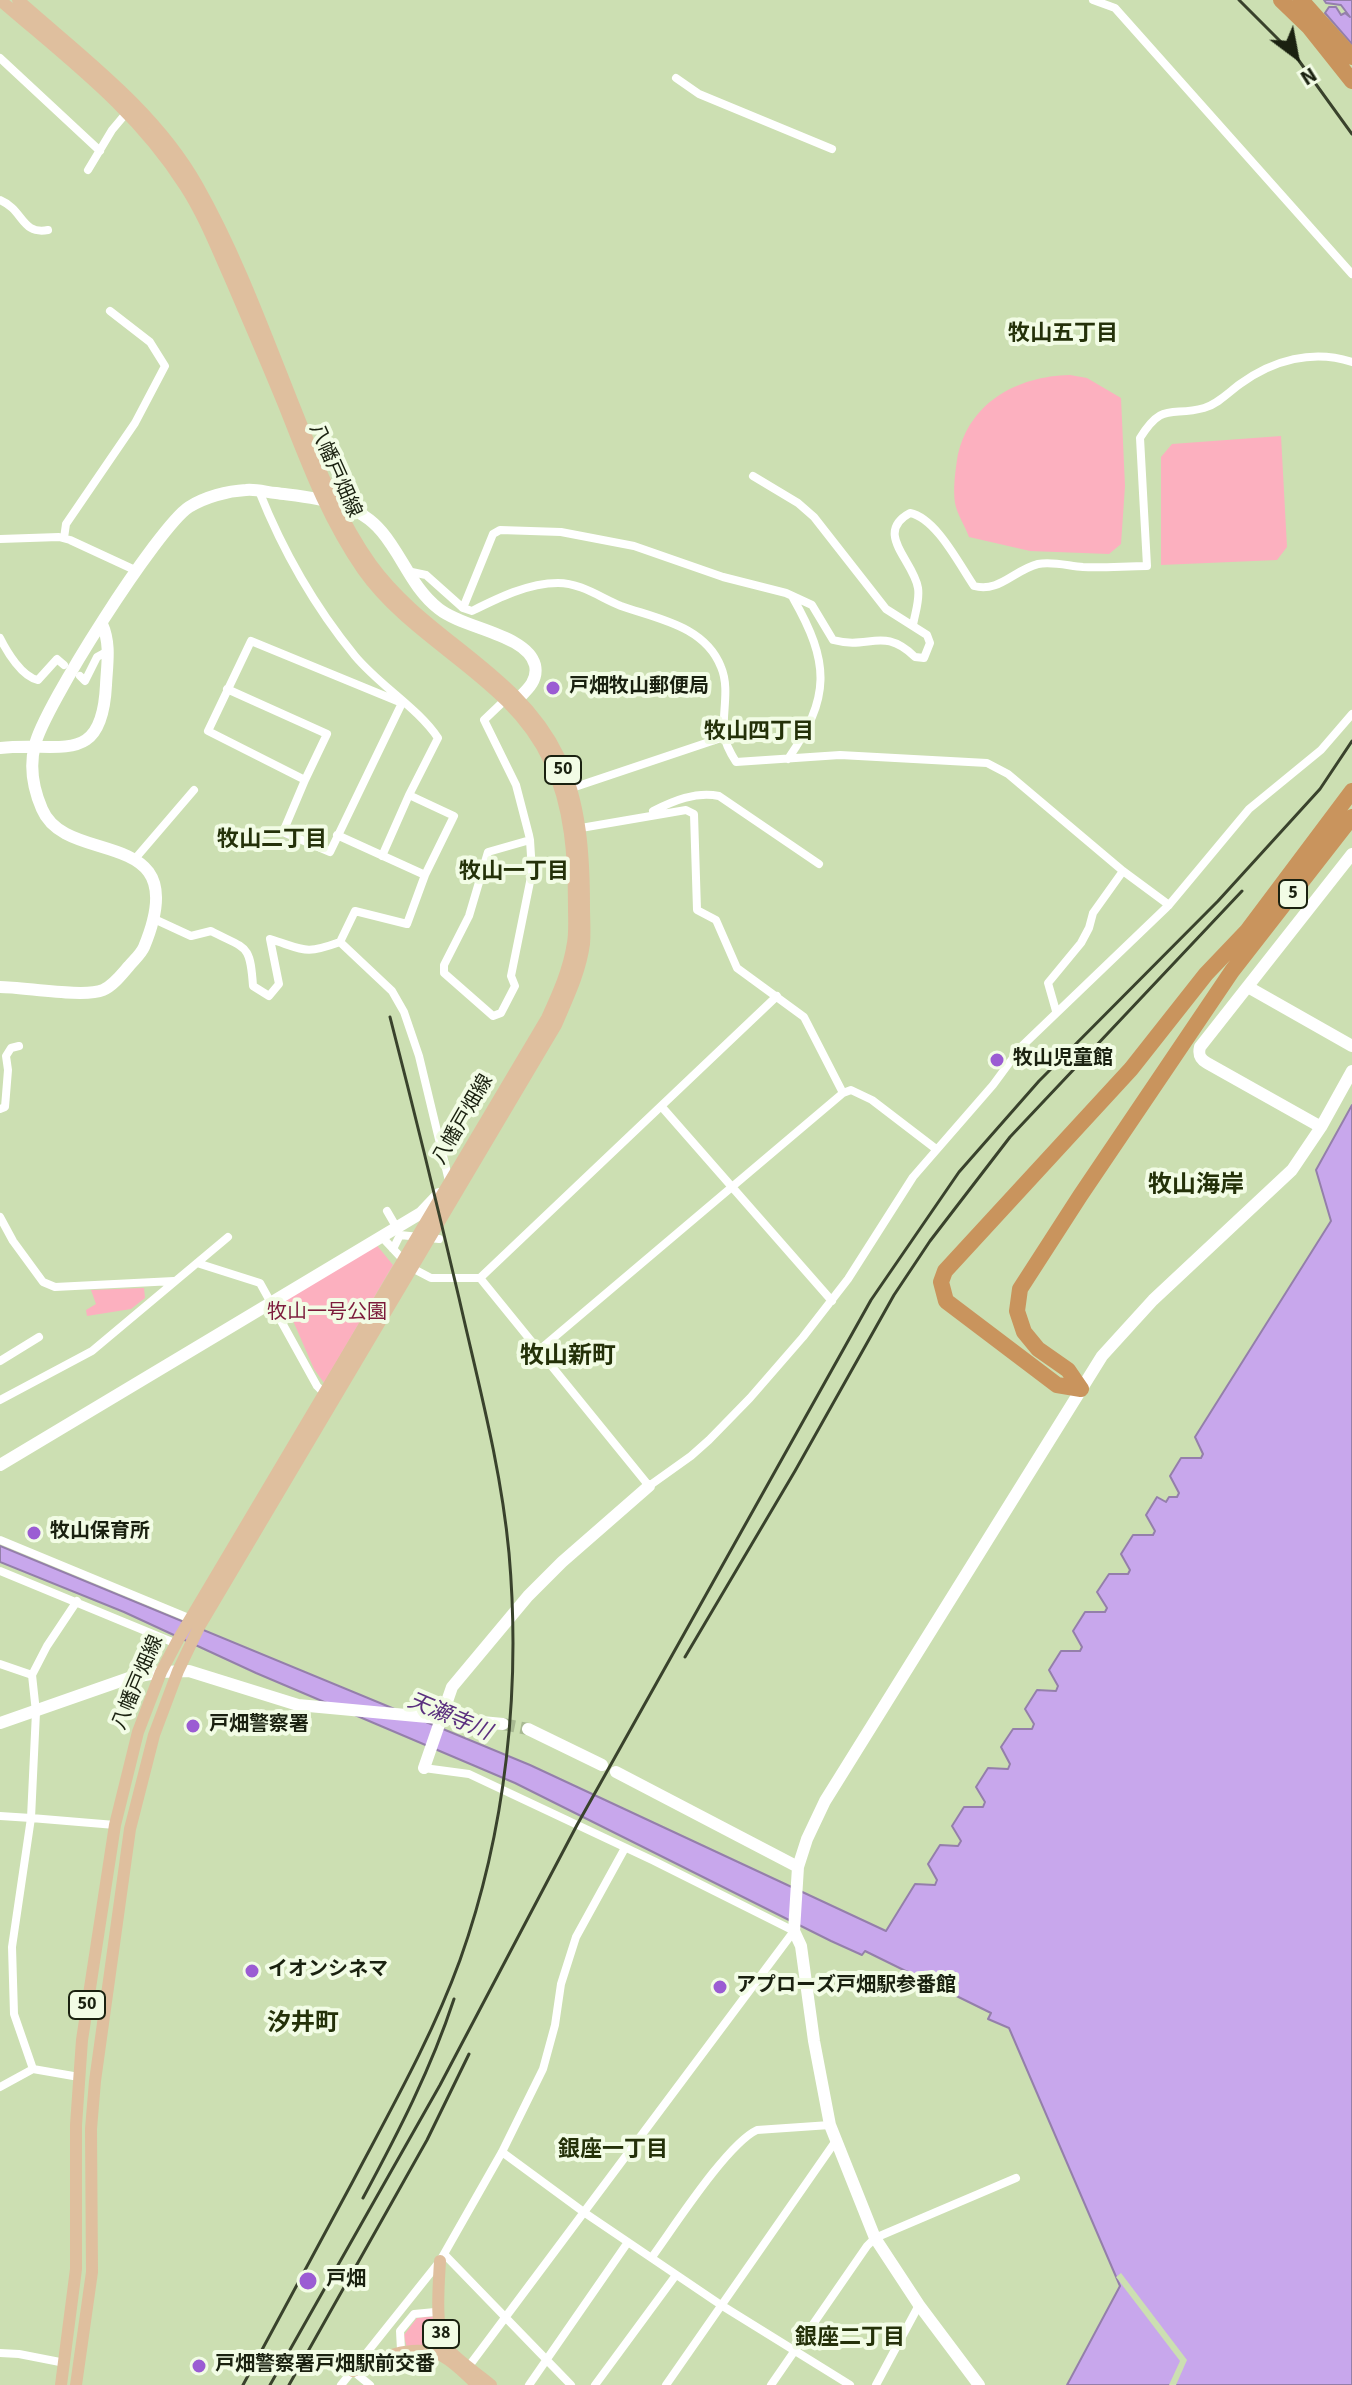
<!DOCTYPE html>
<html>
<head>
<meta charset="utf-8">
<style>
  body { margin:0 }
  #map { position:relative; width:1352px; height:2385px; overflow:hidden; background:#ccdfb2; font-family:"Source Sans 3",sans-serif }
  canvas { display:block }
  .north { position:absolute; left:1256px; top:16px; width:80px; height:80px; -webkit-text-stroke:6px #f2fce5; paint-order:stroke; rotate:148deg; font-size:22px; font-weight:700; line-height:32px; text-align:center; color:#1a2110 }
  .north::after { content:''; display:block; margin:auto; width:28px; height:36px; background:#1a2110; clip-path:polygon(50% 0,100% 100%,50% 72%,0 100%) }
</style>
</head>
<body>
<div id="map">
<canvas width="1352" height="2385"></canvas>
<div class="north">N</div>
</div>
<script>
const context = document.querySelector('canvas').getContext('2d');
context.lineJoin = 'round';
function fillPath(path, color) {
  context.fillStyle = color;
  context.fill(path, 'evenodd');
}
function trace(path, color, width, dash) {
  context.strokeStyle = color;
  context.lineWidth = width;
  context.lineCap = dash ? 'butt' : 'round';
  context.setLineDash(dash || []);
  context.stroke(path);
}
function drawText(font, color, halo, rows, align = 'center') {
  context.font = font + ' "Source Sans 3","Noto Sans JP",sans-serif';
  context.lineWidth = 8;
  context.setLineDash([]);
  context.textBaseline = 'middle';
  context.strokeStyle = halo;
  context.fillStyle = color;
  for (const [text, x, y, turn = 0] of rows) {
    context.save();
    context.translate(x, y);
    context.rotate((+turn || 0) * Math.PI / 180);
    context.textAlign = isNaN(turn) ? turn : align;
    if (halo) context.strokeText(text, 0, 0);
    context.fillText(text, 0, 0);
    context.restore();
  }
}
const green = new Path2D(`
  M1070,375L1087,378L1121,398L1125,486L1121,544L1109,554L1030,551L969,537C965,526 957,514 955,503C953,489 955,474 957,460C967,403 1017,376 1070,375Z
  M1281,436L1287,547L1277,560L1161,565V457L1172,444Z
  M375,1243L393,1265L324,1383L314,1369L284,1300Z
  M144,1288L145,1298L131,1309L87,1316L86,1310L96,1304L91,1290Z
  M437,2316L436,2339L427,2347L407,2350L404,2335L417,2318Z`);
const water = new Path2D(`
  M1324,0H1352V44L1325,13L1329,7H1336L1341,15L1345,13L1350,17L1341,5L1326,3Z
  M1352,1105V2385H1067L1120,2286L1009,2028L988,2019L991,2013L865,1951L862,1955L831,1941L515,1783L256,1673L124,1612L0,1562V1546L530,1765L886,1931L915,1884L935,1885L937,1880L928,1864L940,1845L958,1846L961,1841L952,1826L964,1807H983L985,1802L976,1787L988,1768L1008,1769L1010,1764L1001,1747L1013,1729H1032L1034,1724L1025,1709L1037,1690L1056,1691L1058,1686L1049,1670L1061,1651H1080L1082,1647L1073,1631L1085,1612H1105L1107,1608L1097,1592L1109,1574H1128L1130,1570L1121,1554L1133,1535H1153L1155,1531L1146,1515L1157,1497L1166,1502L1169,1497H1177L1179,1493L1170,1476L1181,1458H1201L1203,1454L1195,1437L1331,1221L1316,1170Z`);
const pier = new Path2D(`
  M1121,2273L1187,2360L1176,2385H1169L1180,2361L1116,2277Z`);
const secondaryTunnel = new Path2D(`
  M503,1724L528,1729`);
const street = new Path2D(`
  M1093,0L1115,8L1352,274
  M0,58L100,151
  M676,78L699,94L832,149
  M88,170L112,130L128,111
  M0,200C24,210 21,235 48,230
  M259,491C282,549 315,607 355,656C380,686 418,708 438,738L409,795
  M64,538L66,524L135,423L165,366L150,342L110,311
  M0,539L59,537L70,540L137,571
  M407,571L426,575L463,608L472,611C498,598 528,583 558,583C581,583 601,598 621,606C658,619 705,626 721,667C730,688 722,713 724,734C725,744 731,754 736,762L840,755L987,763L1008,774L1123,871L1169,905
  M463,608L493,534L500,530L561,532L634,546L723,577L786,593L812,605L833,640C870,650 883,626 915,657L924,658L930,643L927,635L886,609L814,517L798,503L753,476
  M913,625C915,613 920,600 918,588C914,561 873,533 910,513C936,518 959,564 974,586C999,593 1014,570 1038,564C1052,561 1069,566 1083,567C1104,568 1126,566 1147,566L1140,438C1163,401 1171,417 1204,408C1218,404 1229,392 1240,384C1273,360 1313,349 1352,362
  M0,638C7,652 22,677 38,680L57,659L64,665
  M251,641L402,703L330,852L283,832L305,780L208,731Z
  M80,676L85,681L97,657L108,651
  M227,689L327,734L305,780
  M506,699L484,720L516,785L529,835L530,840L532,872L511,976L515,986L501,1013L493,1016L444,973V965L469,916L488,852L530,840
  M788,759C831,697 830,663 793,598
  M569,789L724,737
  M653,811C673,801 696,791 719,796L819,864
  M575,829L686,810L694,814L697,910L716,920L737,968L804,1017L843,1093
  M382,856L409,795L454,816L425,875
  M134,860L194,790
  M152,918L191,936L211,931C247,950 250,943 253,986L269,996L279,984L270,939C305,950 304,955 340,942L355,911L407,924L425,875L337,835
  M340,942L392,991L404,1012L419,1056L449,1181
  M1056,1011L1048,983L1081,943L1089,928L1093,913L1123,871
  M661,1106L832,1301
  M0,1109L5,1107L8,1070L6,1056L11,1048L19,1046
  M387,1211L398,1230
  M0,1217L13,1241L43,1282L55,1287L174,1281
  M381,1236L410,1267L431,1278H480L649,1486L691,1456L709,1440L750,1398L803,1337L848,1279L913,1177L993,1085L1021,1047L1169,905L1249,809L1321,750L1352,714
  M393,1249L400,1235L439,1239
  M197,1263L260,1283L317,1386L325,1394
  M480,1278L777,996
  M538,1351L843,1093L851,1090L872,1100L936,1149
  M0,1361L39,1337
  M0,1400L92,1351L228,1237
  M0,1540L191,1619
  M0,1571L177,1644
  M0,1664L32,1675
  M424,1768L469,1774L654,1861L794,1931L469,2366
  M0,1816L31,1818L36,1712L32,1675L47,1646L77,1601
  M79,2077L33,2069L14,2014L12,1947L31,1818L115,1825
  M0,2087L33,2069
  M502,2152L585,2213L721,2305L850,2385
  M444,2254L571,2385
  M652,2257C674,2227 727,2144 757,2130L830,2125
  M401,2350L400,2331L414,2314L435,2312
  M0,2353L19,2354L65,2363
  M353,2371L370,2385
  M341,2385L440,2261L502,2152L543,2069L555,2025L561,1984L576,1937L625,1848
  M529,2385L628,2242
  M595,2385L676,2275
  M666,2385L835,2142
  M771,2385L867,2246L875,2238L1016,2178
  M876,2385L919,2305`);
const secondary = new Path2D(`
  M0,748C60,741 102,768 106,685C107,664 111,644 102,624
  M0,987C24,987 84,998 103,990C113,986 122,974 129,966C134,960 141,954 144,947C196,822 67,869 42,809C33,788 29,767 35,745C43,708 158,527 189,507C205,497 227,491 246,490C256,489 266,492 276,493C313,498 356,500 382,532C403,557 412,588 439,609C464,629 527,634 535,665C539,683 523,693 512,705
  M1248,987L1352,1046
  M1321,1127L1207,1063C1200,1059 1198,1055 1200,1047L1352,854
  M0,1465L421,1213L439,1194
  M0,1723L129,1678L161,1672L189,1671L298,1705L503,1724
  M528,1729L602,1765
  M424,1768L452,1687L528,1596L562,1562L649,1486
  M616,1772L798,1867
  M979,2385L919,2305L875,2238L830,2125L814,2041L801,1946L794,1931L798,1867L807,1839L825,1801L1102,1356L1153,1300L1292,1170L1321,1127L1352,1071`);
const primary = new Path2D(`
  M0,0C68,59 136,109 185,186C204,215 217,249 231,280C249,322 267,363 284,405C307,463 327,518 363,570C416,645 512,678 550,762C571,807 574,858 574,906C574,918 575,932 573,943C569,970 558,994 547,1018L179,1638L161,1672L138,1732L115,1825L82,2040L76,2125V2269L61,2385
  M18,0C82,57 155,110 197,185C238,257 267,339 298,416C319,468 339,519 371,564C426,640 517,670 559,757C581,803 584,857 584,907C584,919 585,932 584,944C580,973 567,999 556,1025L199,1627L178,1671L154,1735L130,1829L95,2081L91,2129L92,2272L76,2385
  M440,2261C439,2282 434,2332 447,2348C459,2362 477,2373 491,2385
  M353,2371C378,2359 409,2344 438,2354C452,2359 466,2375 477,2385`);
const highway = new Path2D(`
  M1281,0L1309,27L1352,81
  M1301,0L1352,57
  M1081,1389L1057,1385L946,1301L941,1282L945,1271L1131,1069L1206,974L1247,931L1352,791
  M1081,1389L1068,1370L1038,1349L1024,1332L1017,1311L1020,1289L1080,1196L1232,971L1352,817`);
const rail = new Path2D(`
  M1239,0L1297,58L1352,134
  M685,1657L795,1471L894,1295L930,1241L1010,1137L1242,891
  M363,2198C398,2133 431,2069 454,1999
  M243,2385C280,2317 316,2249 353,2181C391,2109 432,2037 460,1960C506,1831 521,1689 509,1553C501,1467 478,1382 459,1298C437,1204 414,1110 390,1017
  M270,2385L440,2085L577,1825L871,1300L959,1172L1039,1081L1218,901L1320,789L1352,741
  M289,2385L427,2140L469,2054`);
const markers = [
  [553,688,8,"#9b5cd3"],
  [997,1060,8,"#9b5cd3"],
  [34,1533,8,"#9b5cd3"],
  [193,1726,8,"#9b5cd3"],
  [252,1971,8,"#9b5cd3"],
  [720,1987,8,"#9b5cd3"],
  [308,2281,10,"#9b5cd3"],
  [199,2366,8,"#9b5cd3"]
];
const shields = [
  [563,770,36],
  [1293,894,28],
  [87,2005,36],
  [441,2334,36]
];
const shieldNames = [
  ["50",563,770],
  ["5",1293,894],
  ["50",87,2005],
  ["38",441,2334]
];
const streetNames = [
  ["八幡戸畑線",334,471,66],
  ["八幡戸畑線",464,1120,-60],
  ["八幡戸畑線",139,1683,-67]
];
const poiNames = [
  ["戸畑牧山郵便局",569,688],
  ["牧山児童館",1013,1060],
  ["牧山保育所",50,1533],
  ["戸畑警察署",209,1726],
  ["イオンシネマ",268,1971],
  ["アプローズ戸畑駅参番館",736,1987],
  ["戸畑",326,2281],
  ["戸畑警察署戸畑駅前交番",215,2366]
];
const parkNames = [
  ["牧山一号公園",327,1314]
];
const neighbourhoodNames = [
  ["牧山五丁目",1063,335],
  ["牧山四丁目",759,733],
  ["牧山二丁目",272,841],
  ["牧山一丁目",514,873],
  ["銀座一丁目",613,2151],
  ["銀座二丁目",850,2339]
];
const waterNames = [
  ["天瀬寺川",449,1718,23]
];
const quarterNames = [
  ["牧山海岸",1196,1187],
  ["牧山新町",568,1358],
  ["汐井町",303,2025]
];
fillPath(green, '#fcb0bf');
fillPath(water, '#c8a7ec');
trace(water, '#947faa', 2);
fillPath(pier, '#ccdfb2');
trace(secondaryTunnel, '#a8b992', 12, [12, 6]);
trace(street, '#fff', 8);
trace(secondary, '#fff', 12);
trace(primary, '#dfbf9e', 12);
trace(highway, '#c9945d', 16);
trace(rail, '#39422c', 3);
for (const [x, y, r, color] of markers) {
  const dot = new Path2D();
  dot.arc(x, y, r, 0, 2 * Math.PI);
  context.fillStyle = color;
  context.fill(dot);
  trace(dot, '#f2fce5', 3);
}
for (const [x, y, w] of shields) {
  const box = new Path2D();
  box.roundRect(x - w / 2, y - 14, w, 28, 6);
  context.fillStyle = '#f2fce5';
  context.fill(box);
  trace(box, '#1a2110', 2);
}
drawText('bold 18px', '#1a2110', null, shieldNames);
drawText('20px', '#1a2110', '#f2fce5', streetNames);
drawText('bold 20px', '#1a2110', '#f2fce5', poiNames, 'left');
drawText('20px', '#7c1b3b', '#f2fce5', parkNames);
drawText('bold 22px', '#243109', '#f2fce5', neighbourhoodNames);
drawText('italic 22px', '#5b307f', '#f2fce5', waterNames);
drawText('bold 24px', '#243109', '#f2fce5', quarterNames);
</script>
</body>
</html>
